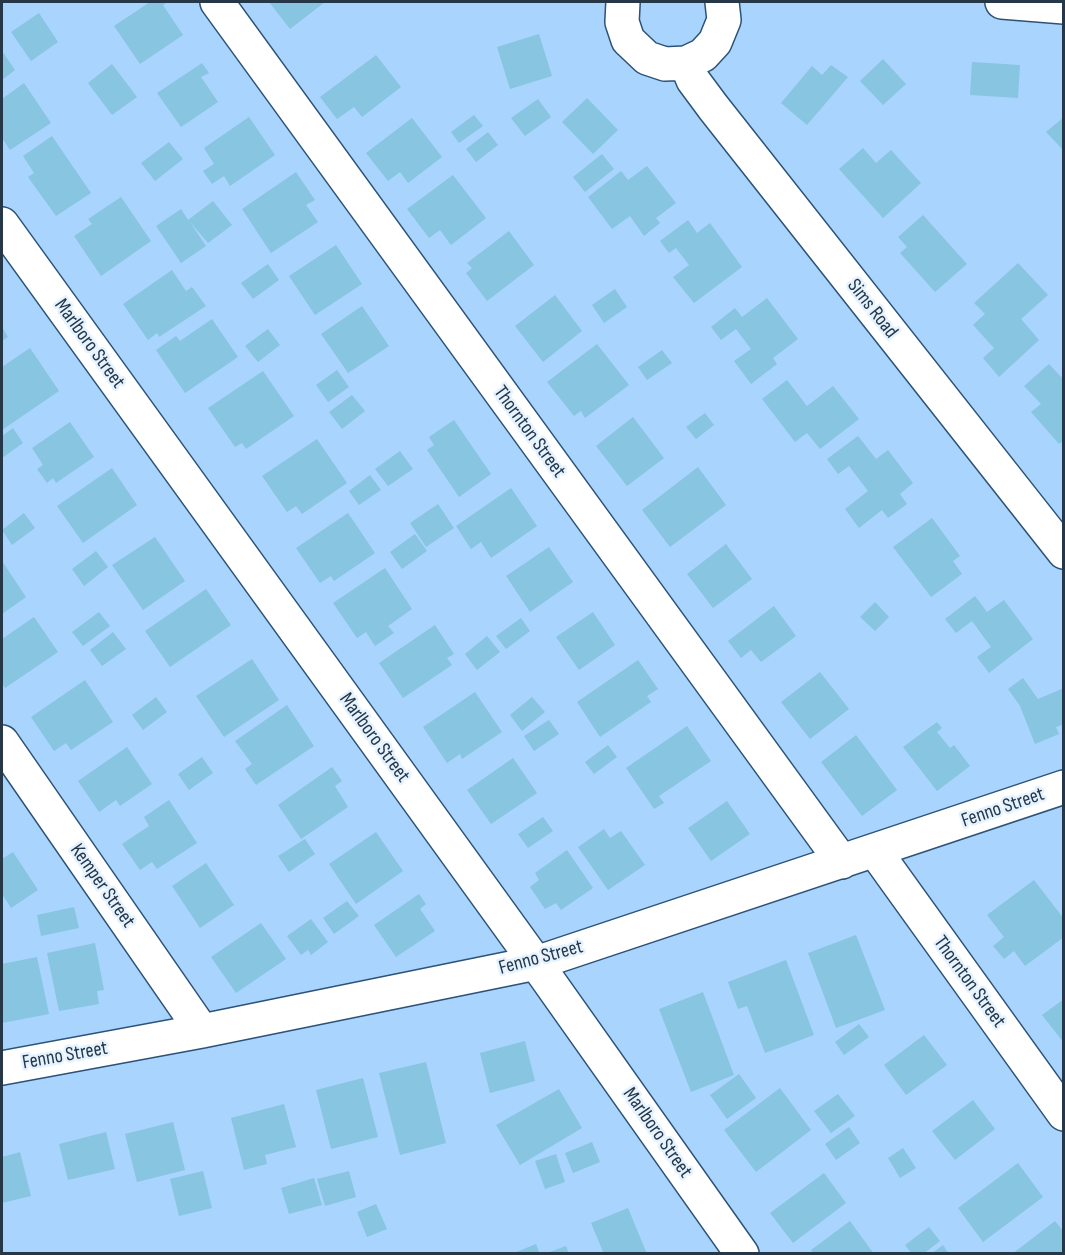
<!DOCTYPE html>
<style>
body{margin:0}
#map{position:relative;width:1065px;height:1255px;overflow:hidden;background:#a9d4fe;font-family:"Sofia Sans Condensed",sans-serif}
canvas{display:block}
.frame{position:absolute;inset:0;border:3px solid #263848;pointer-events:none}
</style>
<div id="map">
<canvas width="1065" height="1255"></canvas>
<div class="frame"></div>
</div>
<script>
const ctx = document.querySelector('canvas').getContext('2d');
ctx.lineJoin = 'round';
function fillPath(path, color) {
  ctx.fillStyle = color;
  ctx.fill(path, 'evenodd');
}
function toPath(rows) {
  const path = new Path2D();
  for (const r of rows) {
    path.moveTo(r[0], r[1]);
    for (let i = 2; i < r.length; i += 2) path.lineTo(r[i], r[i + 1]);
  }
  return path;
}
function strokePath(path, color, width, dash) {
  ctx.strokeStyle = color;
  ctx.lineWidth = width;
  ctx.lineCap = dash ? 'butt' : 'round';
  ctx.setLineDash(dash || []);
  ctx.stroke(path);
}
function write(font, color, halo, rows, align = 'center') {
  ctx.font = font + ' "Sofia Sans Condensed",sans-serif';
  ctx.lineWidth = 5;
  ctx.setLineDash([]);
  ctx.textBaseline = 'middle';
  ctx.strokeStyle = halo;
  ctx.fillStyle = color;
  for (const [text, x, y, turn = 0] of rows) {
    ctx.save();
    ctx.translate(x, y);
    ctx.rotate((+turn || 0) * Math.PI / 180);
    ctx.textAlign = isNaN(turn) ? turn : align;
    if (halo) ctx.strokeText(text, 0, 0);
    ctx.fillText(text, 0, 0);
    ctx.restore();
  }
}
fillPath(toPath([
 [150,2,168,2,163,5,183,35,140,64,114,26],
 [269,2,325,2,290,29],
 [39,13,58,42,31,61,11,32],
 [539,34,552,76,510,89,497,47],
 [2,51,15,70,2,80],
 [376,55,401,87,362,117,354,107,337,119,320,97],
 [883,59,906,84,883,105,860,81],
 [972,62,1020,65,1018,98,970,95],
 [202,63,209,73,201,77,218,102,181,127,157,93],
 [112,64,137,97,112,115,88,83],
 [831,65,848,77,807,125,781,103,812,66,822,75],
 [24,83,51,123,10,150,2,138,2,99],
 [587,98,618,130,593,154,562,122],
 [538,99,551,117,525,136,511,118],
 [474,115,483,126,459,143,451,132],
 [249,117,275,155,230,186,224,176,212,184,203,171,214,164,204,148],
 [1064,117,1064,151,1046,132],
 [412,118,442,157,408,183,400,172,388,181,366,153],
 [488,132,498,145,476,162,466,149],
 [52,136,91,193,56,216,28,177,34,173,23,156],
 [169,142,183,159,155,181,141,163],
 [863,148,876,163,891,150,921,183,883,218,839,169],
 [602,154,614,169,585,192,573,177],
 [647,166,676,203,656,218,660,223,644,236,630,216,612,229,588,197,621,171,628,180],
 [296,172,315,200,306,205,318,222,271,253,242,209],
 [453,175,486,218,451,245,440,230,429,238,407,209],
 [121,197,151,241,101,276,74,236,92,224,88,219],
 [213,201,232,225,208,243,190,222,206,246,181,263,156,226,181,209,188,220],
 [923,215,967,264,935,292,900,253,907,247,898,237],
 [688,220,697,233,710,223,742,267,694,303,673,277,689,265,676,248,669,253,660,241],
 [509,231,534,265,487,301,466,273,472,268,467,263],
 [336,245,362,284,315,315,289,276],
 [1018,263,1048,295,1021,319,1039,340,999,377,983,358,994,348,973,325,985,314,974,303],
 [268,264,279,280,253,299,241,283],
 [172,270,186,291,192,287,206,306,159,337,157,333,148,340,123,304],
 [615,289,627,307,604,323,592,305],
 [555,295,582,331,543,362,515,326],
 [767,298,798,339,773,358,777,364,751,384,734,361,751,349,736,329,721,340,711,327,735,308,742,317],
 [362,306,389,346,348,373,321,334],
 [212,319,238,357,185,393,156,350,176,336,180,341],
 [2,327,8,337,2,341],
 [268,329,280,345,258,362,245,346],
 [597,344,629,385,585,418,581,411,574,416,547,382],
 [30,348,59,391,2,430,2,367],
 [662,350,672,363,647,380,638,367],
 [1049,364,1064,380,1064,440,1059,444,1031,412,1041,404,1024,386],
 [337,370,349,387,328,402,316,385],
 [263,371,294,416,246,449,242,443,235,447,208,408],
 [787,380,807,406,833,386,859,419,820,449,807,433,795,442,762,399],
 [352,395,365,411,342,429,329,412],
 [705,413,714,425,696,439,686,427],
 [633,417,664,458,627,486,596,446],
 [454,420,491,474,459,497,427,450,434,445,429,437],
 [70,422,94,457,56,483,53,478,47,483,37,469,43,465,32,448],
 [13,428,23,443,2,458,2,436],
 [858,436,876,459,888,450,913,483,900,494,907,504,888,518,882,510,859,528,845,509,868,491,849,466,838,474,827,459],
 [317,439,347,483,302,514,296,506,287,512,262,476],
 [400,451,413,469,388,486,375,469],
 [698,467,726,505,670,547,642,510],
 [112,468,137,505,83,543,57,506],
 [370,475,381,490,359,505,349,491],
 [511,488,537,526,491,558,481,542,471,549,456,526],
 [438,504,454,528,426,547,410,523],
 [24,513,35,528,12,545,2,530],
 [348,513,375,553,334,581,331,576,320,583,296,548],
 [932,518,960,556,953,561,962,574,931,597,893,547],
 [415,534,427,551,402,569,390,552],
 [155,537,185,581,143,610,112,565],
 [726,544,752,579,713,608,687,574],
 [549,547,573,582,530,612,506,576],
 [96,551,108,567,84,586,72,569],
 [2,561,26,597,2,614],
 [385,568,412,609,388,626,394,633,375,646,366,632,357,638,333,603],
 [206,589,231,625,170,667,145,631],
 [975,596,987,612,1004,600,1033,639,989,673,977,657,991,647,972,621,956,633,945,619],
 [875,602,889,617,875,631,860,617],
 [774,606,796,636,761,662,751,650,741,658,728,641],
 [99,612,110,626,83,646,72,632],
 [593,612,615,645,579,670,556,637],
 [34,617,58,652,5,688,2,683,2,639],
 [521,618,530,631,506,649,496,636],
 [435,625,454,654,447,658,452,665,403,698,379,663],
 [113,632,126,649,102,666,90,650],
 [487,636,500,652,477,670,465,654],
 [252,659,279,700,224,737,196,696],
 [638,660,658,689,647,696,651,702,600,737,577,702],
 [820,672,849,709,810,739,781,702],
 [1023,678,1038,699,1064,688,1064,724,1056,727,1059,734,1035,744,1020,706,1008,689],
 [85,680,113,722,71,750,66,743,54,751,31,717],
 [475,692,502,732,462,759,460,754,447,763,423,727],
 [156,697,167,712,143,730,132,715],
 [532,697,545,712,522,731,510,715],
 [287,705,314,746,256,785,245,769,252,764,235,741],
 [549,720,559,734,534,751,524,736],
 [937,722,942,728,937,732,950,748,954,745,970,766,937,791,903,747],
 [687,726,711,761,659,796,664,803,654,809,626,768],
 [856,735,897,790,862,816,821,762],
 [608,745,617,757,594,774,585,762],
 [127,747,152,784,120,806,116,800,99,812,78,781],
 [202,757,213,773,189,790,178,774],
 [513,758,537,793,491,824,467,790],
 [332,767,342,781,335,786,348,807,301,839,278,805],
 [169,800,197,843,157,869,152,862,140,870,122,844,149,826,144,817],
 [727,801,750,834,711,861,688,828],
 [543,817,553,831,528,848,518,834],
 [604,829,610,838,621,831,645,865,608,890,578,847],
 [376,832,403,871,356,904,329,864],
 [305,839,315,854,289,872,278,856],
 [567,850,593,888,561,910,556,903,545,909,530,887,539,880,535,873],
 [13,852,38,890,11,908,2,894,2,859],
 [206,863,234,905,200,928,172,886],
 [1034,880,1064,919,1064,937,1025,966,1014,951,1004,959,993,946,1004,937,987,915],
 [419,894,426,904,420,909,435,931,396,957,374,925],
 [347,901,359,916,334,934,323,918],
 [74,907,79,928,41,936,37,915],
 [311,919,328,942,311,955,308,950,301,955,287,936],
 [261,923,286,959,236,993,211,957],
 [856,935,885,1010,836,1028,808,953],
 [95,943,104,990,97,991,99,1004,59,1011,47,953],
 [37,957,49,1014,2,1023,2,964],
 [786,960,814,1035,765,1053,747,1006,738,1009,728,982],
 [703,992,734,1075,691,1092,659,1009],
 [1064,999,1064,1043,1042,1015],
 [859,1024,869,1037,844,1055,835,1042],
 [924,1035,947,1065,906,1095,884,1065],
 [525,1041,535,1081,490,1093,480,1053],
 [426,1062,446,1143,400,1155,379,1073],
 [739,1074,756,1098,727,1119,710,1095],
 [363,1078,378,1137,331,1149,316,1090],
 [780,1088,811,1130,756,1172,724,1130],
 [559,1089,582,1128,520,1165,496,1125],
 [838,1094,855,1116,831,1133,814,1111],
 [973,1100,995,1129,955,1160,932,1131],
 [284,1104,296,1147,265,1155,267,1164,244,1170,231,1118],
 [173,1122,185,1170,137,1182,125,1134],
 [849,1127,860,1143,836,1160,825,1144],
 [106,1132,115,1169,68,1180,59,1144],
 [592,1142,600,1162,573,1173,565,1153],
 [903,1148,916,1168,900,1178,888,1158],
 [20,1152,31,1196,2,1203,2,1157],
 [556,1154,565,1182,545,1189,535,1161],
 [1018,1163,1043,1197,983,1242,958,1208],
 [203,1171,212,1208,179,1216,170,1179],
 [349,1171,356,1197,325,1206,317,1179],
 [824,1173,846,1203,793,1243,770,1213],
 [314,1178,322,1205,289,1214,281,1188],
 [376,1204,387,1229,367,1237,357,1212],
 [628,1208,647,1254,604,1254,591,1223],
 [850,1221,874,1254,814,1254,811,1250],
 [1055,1221,1064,1232,1064,1254,1012,1254],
 [929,1227,940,1241,923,1254,912,1254,905,1245],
 [536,1244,540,1254,514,1254,514,1253],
 [943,1245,949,1254,931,1254],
 [566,1246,569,1254,547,1254,547,1253]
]), '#87c5e1');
const minor = toPath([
 [217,2,842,862],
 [623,2,622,22,628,40,647,58,665,64,686,63,703,55,715,42,724,20,722,2],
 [1002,2,1064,7],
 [686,63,693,80,713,107,1064,552],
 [2,224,536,963,742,1254],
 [2,742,202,1031],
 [875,851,1064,1114],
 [2,1068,202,1031,536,963,1064,787]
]);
strokePath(minor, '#2c5377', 36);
strokePath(minor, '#fff', 33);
write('20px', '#263848', '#e5f2ff', [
 ["Sims Road",872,309,52],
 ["Marlboro Street",89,344,54],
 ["Thornton Street",529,432,54],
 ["Marlboro Street",374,738,54],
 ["Fenno Street",1003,808,-19],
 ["Kemper Street",102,886,55],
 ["Fenno Street",541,958,-15],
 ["Thornton Street",969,982,54],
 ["Fenno Street",65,1056,-10],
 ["Marlboro Street",657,1133,55]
]);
</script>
